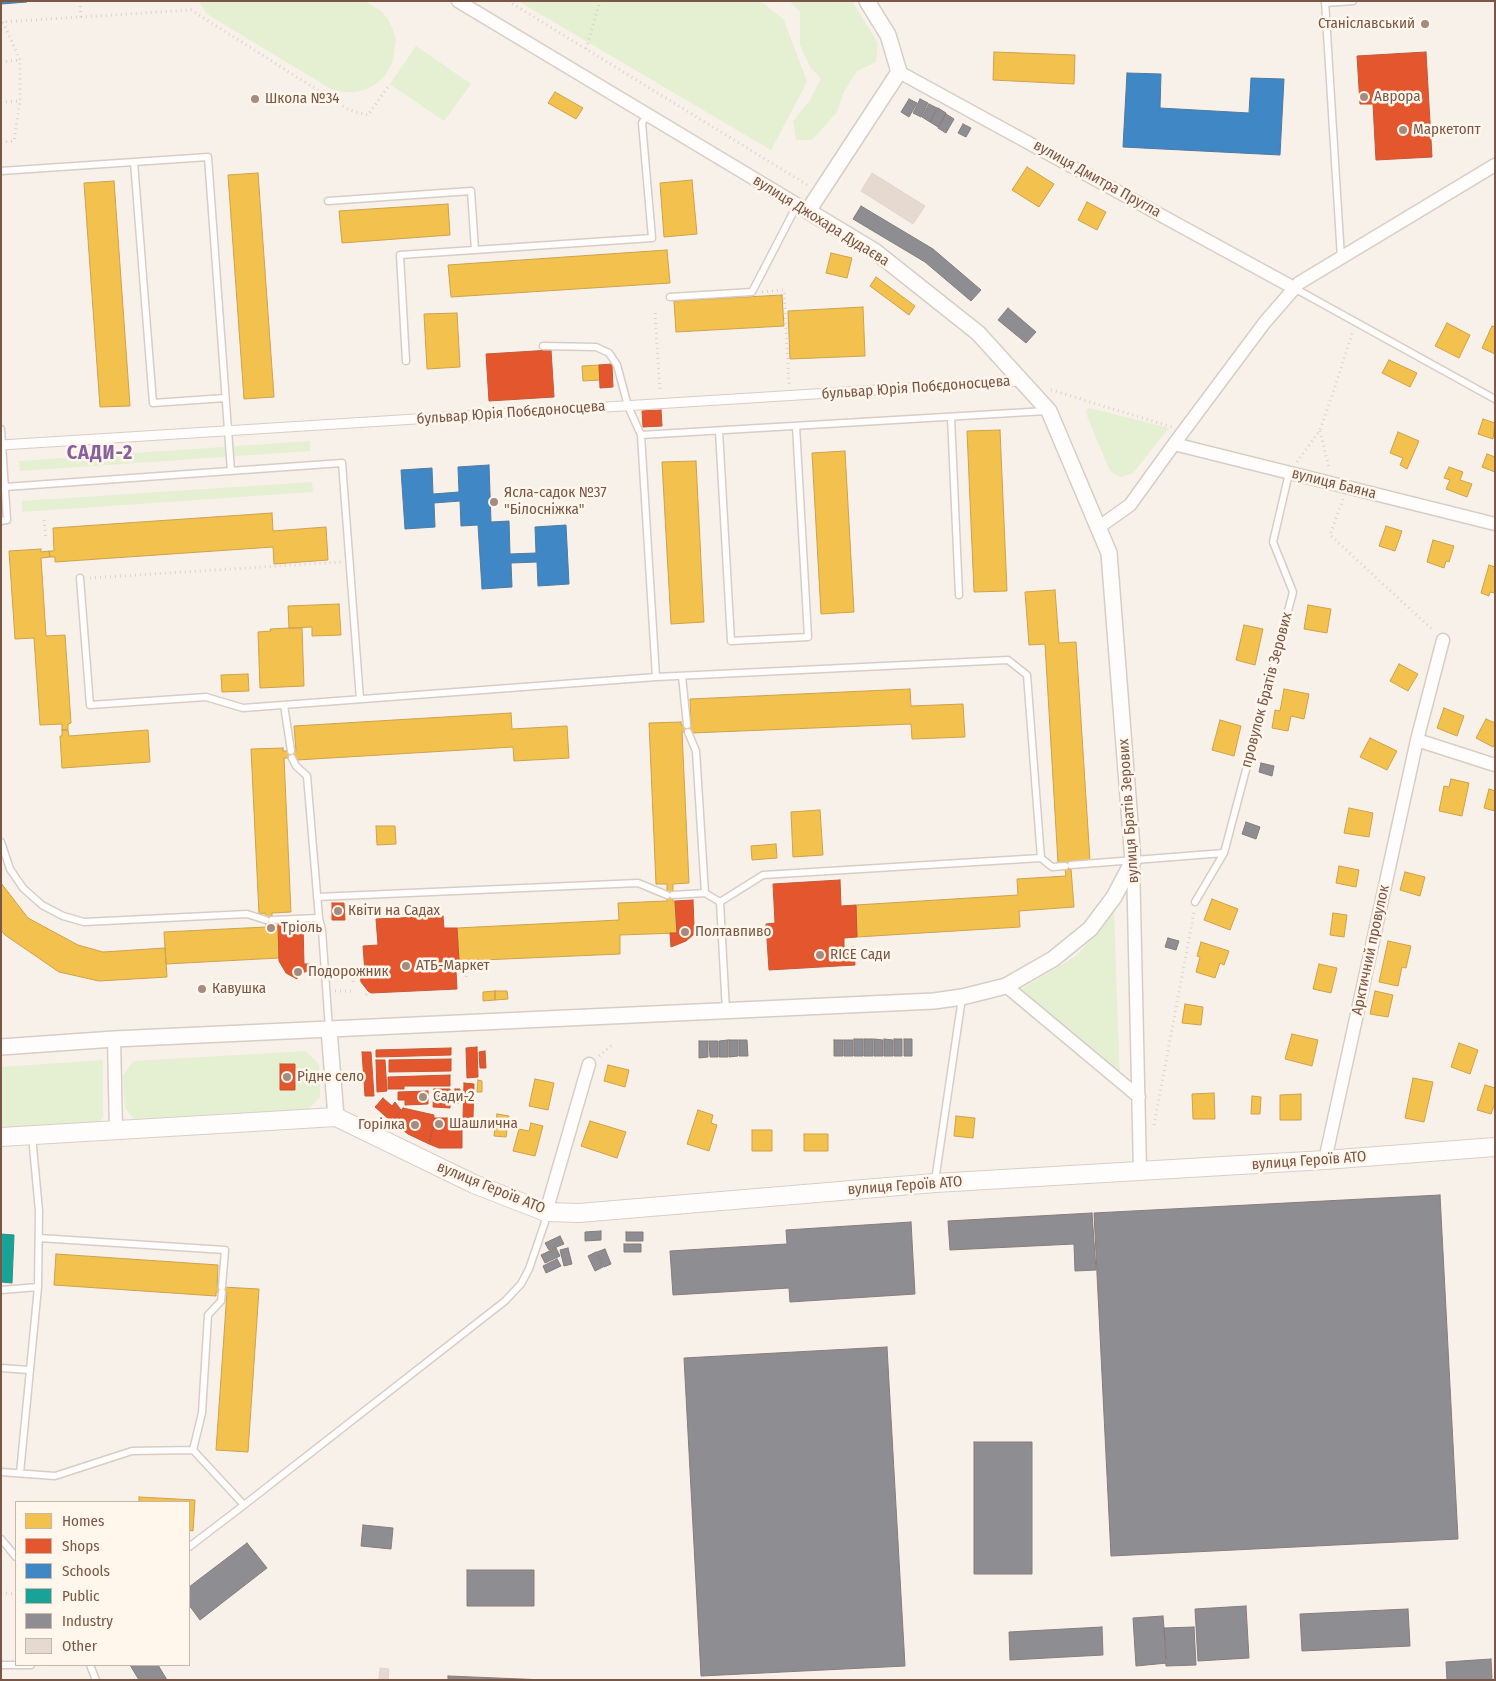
<!DOCTYPE html>
<meta charset="utf-8">
<style>
body{margin:0}
#map{position:relative;width:1496px;height:1681px;overflow:hidden;background:#f8f1e9;font-family:"Fira Sans Condensed",sans-serif}
canvas{display:block}
.frame{position:absolute;inset:0;border:2px solid #7a5646;pointer-events:none}
.legend{position:absolute;left:15px;top:1501px;width:175px;height:165px;box-sizing:border-box;background:#fff6ec;border:1px solid #cab6aa;margin:0;padding:6px 9px;list-style:none;font-size:15px;color:#7a5646}
.legend li{display:flex;align-items:center;gap:10px;height:25px}
.legend b{width:25px;border:1px solid #cab6aa}
</style>
<div id="map">
<canvas width="1496" height="1681"></canvas>
<div class="frame"></div>
<ul class="legend">
<li><b style="height:14px;background:#f2c14e"></b>Homes</li>
<li><b style="height:14px;background:#e4572e"></b>Shops</li>
<li><b style="height:14px;background:#3f88c5"></b>Schools</li>
<li><b style="height:14px;background:#17a398"></b>Public</li>
<li><b style="height:14px;background:#8d8d92"></b>Industry</li>
<li><b style="height:14px;background:#e5d9d0"></b>Other</li>
</ul>
</div>
<script>
const ctx = document.querySelector('canvas').getContext('2d');
ctx.lineJoin = 'round';
function fillPath(path, color) {
  ctx.fillStyle = color;
  ctx.fill(path, 'evenodd');
}
function toPath(rows) {
  const path = new Path2D();
  for (const r of rows) {
    path.moveTo(r[0], r[1]);
    for (let i = 2; i < r.length; i += 2) path.lineTo(r[i], r[i + 1]);
  }
  return path;
}
function strokePath(path, color, width, dash) {
  ctx.strokeStyle = color;
  ctx.lineWidth = width;
  ctx.lineCap = dash ? 'butt' : 'round';
  ctx.setLineDash(dash || []);
  ctx.stroke(path);
}
function write(font, color, halo, rows, align = 'center') {
  ctx.font = font + ' "Fira Sans Condensed",sans-serif';
  ctx.lineWidth = 5;
  ctx.setLineDash([]);
  ctx.textBaseline = 'middle';
  ctx.strokeStyle = halo;
  ctx.fillStyle = color;
  for (const [text, x, y, turn = 0] of rows) {
    ctx.save();
    ctx.translate(x, y);
    ctx.rotate((+turn || 0) * Math.PI / 180);
    ctx.textAlign = isNaN(turn) ? turn : align;
    if (halo) ctx.strokeText(text, 0, 0);
    ctx.fillText(text, 0, 0);
    ctx.restore();
  }
}
fillPath(toPath([
 [198,1,365,1,381,11,388,19,393,30,396,40,393,61,384,77,376,84,367,89,356,92,343,92,331,89,207,14],
 [518,1,761,1,784,20,807,82,771,150],
 [789,1,852,1,878,43,876,62,857,71,844,92,837,112,812,140,796,140,793,121,810,100,821,78,810,67,800,45,800,11],
 [416,46,471,84,444,121,390,84],
 [1088,408,1094,409,1169,428,1133,473,1120,477,1114,474,1109,469,1087,416,1086,411],
 [310,441,310,451,20,471,19,461],
 [312,482,313,492,22,512,22,501],
 [1114,910,1120,1083,1015,993,1076,956,1101,929],
 [306,1051,319,1064,320,1097,308,1109,134,1119,125,1108,123,1076,133,1061],
 [103,1060,103,1116,100,1122,1,1130,1,1067]
]), '#e5efd2');
const homes = toPath([
 [994,52,1075,55,1074,84,993,80,994,52],
 [555,92,583,108,576,119,548,103,555,92],
 [1027,167,1054,184,1039,207,1012,190,1027,167],
 [258,173,274,397,244,399,228,175,258,173],
 [692,180,697,234,664,237,660,183,692,180],
 [114,181,130,406,100,407,84,183,114,181],
 [1087,202,1106,212,1097,230,1078,220,1087,202],
 [448,204,450,235,342,243,339,211,448,204],
 [667,250,670,283,451,297,448,265,667,250],
 [831,253,852,258,847,278,826,273,831,253],
 [876,277,915,306,909,315,870,286,876,277],
 [782,295,784,326,676,332,674,301,782,295],
 [863,307,865,356,790,359,788,311,863,307],
 [457,313,460,367,427,369,424,314,457,313],
 [1447,323,1470,335,1459,358,1435,346,1447,323],
 [1492,326,1495,327,1495,354,1482,348,1492,326],
 [1389,360,1417,373,1410,387,1382,373,1389,360],
 [599,365,600,380,583,381,582,366,599,365],
 [1483,419,1495,423,1493,439,1478,434,1483,419],
 [1000,430,1007,591,974,592,967,431,1000,430],
 [1398,432,1419,441,1407,469,1400,465,1403,458,1390,453,1398,432],
 [845,451,854,612,821,614,812,453,845,451],
 [1487,454,1495,457,1495,472,1482,467,1487,454],
 [696,461,704,622,671,624,662,462,696,461],
 [1449,467,1463,472,1460,480,1472,484,1467,497,1446,489,1450,480,1444,478,1449,467],
 [272,513,273,531,326,527,328,560,274,564,273,547,55,562,55,557,50,557,49,551,54,551,53,528,272,513],
 [1386,526,1402,531,1395,551,1379,546,1386,526],
 [1433,540,1454,546,1449,562,1446,561,1444,568,1427,562,1433,540],
 [41,549,41,552,49,551,50,557,41,558,46,636,65,635,71,723,68,724,68,730,62,730,62,724,40,725,34,638,15,639,9,551,41,549],
 [1489,565,1495,567,1495,593,1490,592,1489,596,1481,593,1489,565],
 [1055,590,1059,643,1076,642,1090,861,1071,862,1071,869,1065,869,1065,862,1058,863,1045,644,1029,645,1025,592,1055,590],
 [339,604,341,635,312,636,312,627,289,628,288,606,339,604],
 [1308,605,1331,609,1327,633,1304,629,1308,605],
 [1244,625,1263,629,1255,665,1236,660,1244,625],
 [289,628,302,628,304,686,260,688,258,632,271,631,270,629,289,628],
 [1399,664,1418,674,1408,691,1390,681,1399,664],
 [248,674,249,691,222,692,221,675,248,674],
 [910,689,911,706,963,704,965,737,912,739,911,724,692,733,691,732,686,732,686,725,691,725,690,699,910,689],
 [1284,689,1309,694,1304,719,1291,716,1288,731,1272,728,1275,710,1280,711,1284,689],
 [1444,708,1464,716,1457,736,1437,728,1444,708],
 [511,713,512,729,567,726,569,758,514,761,513,747,297,760,296,757,290,758,289,751,296,751,294,726,511,713],
 [1486,719,1495,723,1495,744,1493,747,1476,738,1486,719],
 [1220,720,1241,726,1234,756,1212,750,1220,720],
 [681,722,681,725,686,725,686,732,682,732,689,883,673,884,673,895,667,895,667,884,656,884,649,723,681,722],
 [62,730,68,730,69,736,148,730,150,762,62,768,60,736,62,736,62,730],
 [1370,738,1397,751,1387,770,1360,757,1370,738],
 [283,748,283,751,289,751,290,758,284,758,291,912,272,913,272,920,266,920,265,913,259,914,251,749,283,748],
 [1451,779,1469,783,1462,816,1439,811,1444,786,1449,787,1451,779],
 [1489,789,1495,791,1495,811,1484,808,1489,789],
 [1349,808,1373,813,1369,837,1344,833,1349,808],
 [820,810,823,855,793,857,791,812,820,810],
 [376,826,395,826,396,844,377,845,376,826],
 [776,844,777,858,752,860,751,846,776,844],
 [1339,866,1359,870,1356,887,1336,883,1339,866],
 [1065,869,1071,869,1074,907,1019,911,1020,927,857,937,856,905,1018,895,1017,879,1066,876,1065,869],
 [1405,872,1425,877,1420,896,1400,890,1405,872],
 [1,883,28,918,78,945,103,952,165,948,167,977,99,981,59,972,5,935,1,930,1,883],
 [667,895,673,895,673,901,675,901,677,933,620,935,620,954,459,961,457,928,619,920,618,903,667,901,667,895],
 [1212,899,1238,909,1230,930,1204,920,1212,899],
 [1333,913,1347,915,1344,937,1330,935,1333,913],
 [266,920,272,920,273,926,278,926,279,958,166,964,164,932,266,927,266,920],
 [1388,941,1411,946,1406,968,1402,967,1398,986,1379,982,1388,941],
 [1201,942,1229,951,1224,965,1220,963,1215,978,1196,972,1200,957,1197,956,1201,942],
 [1319,964,1337,968,1331,993,1313,989,1319,964],
 [495,991,495,1000,483,1001,483,992,495,991],
 [495,991,507,991,508,999,495,1000,495,991],
 [1375,991,1393,995,1388,1017,1370,1014,1375,991],
 [1185,1004,1203,1007,1201,1025,1182,1023,1185,1004],
 [1292,1034,1318,1040,1312,1066,1285,1059,1292,1034],
 [1459,1043,1478,1050,1470,1074,1451,1067,1459,1043],
 [608,1065,629,1070,625,1087,604,1081,608,1065],
 [1413,1078,1433,1082,1424,1122,1405,1118,1413,1078],
 [535,1079,554,1083,548,1110,529,1106,535,1079],
 [478,1080,482,1081,482,1092,477,1092,478,1080],
 [1485,1085,1495,1088,1495,1103,1491,1114,1477,1110,1485,1085],
 [1214,1093,1215,1119,1193,1119,1192,1094,1214,1093],
 [1301,1094,1301,1120,1280,1120,1280,1095,1301,1094],
 [1252,1096,1261,1097,1260,1114,1251,1114,1252,1096],
 [698,1110,713,1115,711,1123,717,1125,709,1151,687,1144,698,1110],
 [497,1114,509,1116,506,1137,494,1136,497,1114],
 [956,1116,975,1118,973,1138,954,1136,956,1116],
 [590,1121,626,1132,617,1158,581,1146,590,1121],
 [531,1123,543,1126,535,1156,513,1151,519,1129,529,1131,531,1123],
 [752,1130,772,1130,772,1151,752,1151,752,1130],
 [804,1134,828,1134,828,1151,804,1151,804,1134],
 [56,1254,218,1265,217,1287,222,1287,222,1292,216,1292,216,1296,54,1285,56,1254],
 [222,1287,259,1289,248,1452,216,1450,227,1292,222,1292,222,1287],
 [139,1497,195,1500,193,1531,189,1530,189,1502,139,1502,139,1497]
]);
fillPath(homes, '#f2c14e');
strokePath(homes, '#cea14c', 1);
const shops = toPath([
 [1426,52,1432,157,1376,160,1373,104,1360,104,1357,56,1426,52],
 [551,350,554,397,489,401,486,354,551,350],
 [612,364,613,387,600,388,599,365,612,364],
 [661,410,662,426,643,427,642,411,661,410],
 [840,880,841,906,856,905,857,937,844,938,844,948,854,947,855,965,769,970,766,924,775,923,773,884,840,880],
 [693,900,694,925,693,935,686,941,671,947,670,933,677,933,675,901,693,900],
 [332,903,344,903,345,920,332,920,332,903],
 [443,916,444,928,457,928,459,961,451,962,452,970,456,971,457,989,371,993,368,991,361,982,360,973,365,973,363,946,378,945,376,919,443,916],
 [303,923,304,964,310,964,310,971,299,973,297,974,297,979,286,973,279,961,278,924,303,923],
 [477,1047,478,1077,467,1078,466,1048,477,1047],
 [451,1048,451,1055,376,1057,376,1050,451,1048],
 [485,1051,486,1068,480,1068,479,1052,485,1051],
 [362,1052,371,1052,374,1096,365,1096,362,1052],
 [451,1059,451,1071,389,1072,389,1060,451,1059],
 [376,1060,385,1060,387,1091,377,1092,376,1060],
 [280,1064,295,1064,295,1090,280,1090,280,1064],
 [450,1075,450,1086,404,1086,404,1089,388,1089,388,1077,450,1075],
 [464,1083,474,1084,473,1117,471,1117,470,1126,464,1126,465,1118,463,1118,464,1083],
 [434,1089,450,1089,450,1108,433,1107,434,1089],
 [455,1089,460,1089,459,1103,454,1103,455,1089],
 [428,1091,428,1104,405,1105,405,1100,398,1100,398,1092,428,1091],
 [383,1098,392,1106,395,1102,401,1110,392,1122,375,1107,383,1098],
 [403,1108,434,1115,433,1128,429,1144,408,1134,392,1122,403,1108],
 [434,1118,458,1118,458,1127,462,1127,462,1148,439,1148,429,1144,433,1128,434,1118]
]);
fillPath(shops, '#e4572e');
strokePath(shops, '#c45735', 1);
const schools = toPath([
 [1,1,27,1,27,2,1,4,1,1],
 [1127,73,1161,74,1160,108,1249,113,1251,78,1284,79,1280,155,1123,147,1127,73],
 [489,465,491,522,509,521,510,554,536,553,535,527,566,525,569,584,538,586,537,562,511,563,512,587,482,589,478,525,461,526,460,501,434,503,435,527,405,529,401,470,432,468,433,494,459,492,458,467,489,465]
]);
fillPath(schools, '#3f88c5');
strokePath(schools, '#51799f', 1);
const public = toPath([
 [1,1234,14,1235,12,1283,1,1282,1,1234]
]);
fillPath(public, '#17a398');
strokePath(public, '#358c7f', 1);
const industry = toPath([
 [909,99,917,103,909,117,901,112,909,99],
 [920,99,928,103,921,117,913,113,920,99],
 [929,104,937,108,930,122,922,117,929,104],
 [938,108,946,113,938,127,930,122,938,108],
 [946,114,954,119,946,133,938,128,946,114],
 [963,124,971,128,966,137,958,133,963,124],
 [861,206,933,249,981,290,971,301,925,262,853,219,861,206],
 [1008,308,1036,332,1026,343,998,320,1008,308],
 [1261,763,1274,766,1272,776,1259,772,1261,763],
 [1246,822,1260,827,1256,839,1242,834,1246,822],
 [1168,938,1179,941,1176,950,1165,947,1168,938],
 [854,1039,863,1039,863,1056,854,1056,854,1039],
 [864,1039,873,1039,873,1056,864,1056,864,1039],
 [874,1039,883,1040,883,1056,874,1056,874,1039],
 [884,1039,893,1040,893,1056,884,1056,884,1039],
 [894,1039,902,1039,902,1056,894,1056,894,1039],
 [904,1039,912,1039,912,1056,904,1056,904,1039],
 [728,1040,728,1057,719,1057,719,1041,728,1040],
 [729,1040,738,1040,738,1056,729,1057,729,1040],
 [739,1040,747,1040,748,1056,739,1056,739,1040],
 [834,1040,843,1040,843,1056,834,1056,834,1040],
 [844,1040,853,1040,853,1056,844,1056,844,1040],
 [699,1041,708,1041,708,1057,699,1058,699,1041],
 [709,1041,718,1041,718,1057,710,1057,709,1041],
 [1440,1195,1458,1539,1111,1556,1094,1213,1440,1195],
 [1092,1213,1096,1270,1075,1271,1074,1244,950,1250,948,1221,1092,1213],
 [911,1222,915,1294,790,1302,789,1288,673,1295,670,1251,787,1244,786,1230,911,1222],
 [601,1231,601,1240,585,1241,585,1232,601,1231],
 [626,1232,643,1232,643,1241,626,1241,626,1232],
 [560,1236,564,1244,549,1250,545,1243,560,1236],
 [624,1244,641,1244,641,1252,624,1252,624,1244],
 [556,1248,560,1256,545,1263,541,1255,556,1248],
 [568,1248,572,1264,564,1266,560,1250,568,1248],
 [605,1249,611,1264,604,1267,597,1252,605,1249],
 [596,1252,603,1267,595,1271,588,1256,596,1252],
 [557,1259,561,1266,546,1273,543,1266,557,1259],
 [887,1347,905,1666,701,1676,684,1358,887,1347],
 [974,1442,1032,1442,1032,1574,974,1574,974,1442],
 [363,1525,393,1528,391,1549,361,1546,363,1525],
 [247,1543,267,1568,200,1620,189,1605,189,1587,247,1543],
 [467,1570,534,1570,534,1606,467,1606,467,1570],
 [1246,1606,1249,1658,1198,1661,1195,1609,1246,1606],
 [1408,1609,1410,1646,1302,1651,1300,1614,1408,1609],
 [1163,1616,1167,1663,1136,1666,1133,1618,1163,1616],
 [1102,1627,1103,1655,1010,1660,1009,1632,1102,1627],
 [1194,1627,1196,1665,1166,1666,1164,1628,1194,1627],
 [1491,1659,1492,1680,1447,1680,1446,1662,1491,1659],
 [130,1665,158,1665,167,1680,139,1680,130,1665],
 [448,1676,545,1680,448,1680,448,1676]
]);
fillPath(industry, '#8d8d92');
strokePath(industry, '#877c7b', 1);
const building = toPath([
 [872,173,925,206,913,224,861,191,872,173],
 [380,1668,389,1669,388,1680,379,1680,380,1668]
]);
fillPath(building, '#e5d9d0');
strokePath(building, '#e1d4cb', 1);
const service = toPath([
 [1325,1,1341,258],
 [1325,3,1353,1],
 [134,162,153,403,225,398],
 [1,171,208,157,231,471],
 [328,201,471,191,475,250],
 [1294,288,1495,399],
 [670,297,752,292,797,205],
 [543,346,596,347,609,353,617,365,628,406,641,435,656,677],
 [406,361,400,255,652,238,642,123,647,115],
 [951,417,959,595],
 [1,429,7,520,1,521],
 [719,431,731,641,808,637,796,426],
 [641,435,1046,411],
 [5,487,342,463,360,699],
 [80,578,90,705,206,697,243,708,656,677,1008,660,1027,675,1041,858,763,875,720,902],
 [682,676,687,725],
 [284,705,291,751],
 [688,732,696,751,705,893],
 [292,758,296,766,307,776,319,918,322,930,329,1029],
 [1,842,10,869,23,888,42,905,63,916,84,922,247,914,266,920],
 [1041,858,1052,867,1065,866],
 [1071,865,1224,853],
 [673,895,705,893,720,902],
 [317,897,638,883,667,895],
 [720,902,726,1011],
 [1195,902,1224,853,1293,592,1273,542,1289,473],
 [272,920,319,918],
 [935,1181,962,998],
 [39,1238,225,1250,222,1287],
 [1,1290,38,1287],
 [1,1368,29,1370],
 [193,1450,202,1413,208,1315,221,1301,222,1292],
 [1,1472,55,1476,132,1451,193,1450,244,1505],
 [20,1473,38,1287,39,1211,32,1136],
 [1,1539,16,1557],
 [189,1547,244,1505,505,1301,521,1284,529,1269,545,1222,545,1213],
 [1,1665,31,1665],
 [90,1665,96,1680]
]);
const pedestrian = toPath([
 [1,445,1021,381]
]);
const minor = toPath([
 [458,1,808,211],
 [899,72,1294,288],
 [1174,444,1495,524],
 [1099,527,1130,505,1174,444,1265,322,1299,283,1495,165],
 [1417,740,1443,640],
 [1133,861,1140,1171],
 [1006,986,1139,1097],
 [114,1039,116,1130],
 [1325,1160,1417,740,1495,765],
 [546,1212,589,1064]
]);
const tertiary = toPath([
 [329,1029,336,1117],
 [1,1047,114,1039,934,1001,962,997,1006,986,1053,959,1090,929,1114,897,1133,861,1109,553,1049,411,978,333,876,252,808,211,899,72,888,35,867,1]
]);
const secondary = toPath([
 [1,1137,336,1117,474,1184,546,1212,579,1213,935,1183,1325,1160,1495,1147]
]);
strokePath(service, '#d7cdc6', 9);
strokePath(pedestrian, '#d7cdc6', 11);
strokePath(minor, '#d7cdc6', 15);
strokePath(tertiary, '#d7cdc6', 18);
strokePath(secondary, '#d9cec7', 20);
strokePath(toPath([
 [80,1,81,17],
 [508,1,809,186],
 [1,22,191,10,349,110,368,115,390,84],
 [586,49,600,1],
 [1,62,20,60],
 [1,102,20,101],
 [1,142,14,141,20,101,20,60,3,22],
 [762,292,784,290,789,385],
 [655,313,660,392],
 [1051,390,1172,427],
 [1320,431,1329,468],
 [1297,462,1320,430,1336,384,1353,331],
 [1343,499,1330,535,1434,631],
 [44,520,46,540],
 [90,578,341,562],
 [353,976,353,983],
 [466,977,471,961],
 [335,991,354,991],
 [366,995,368,991],
 [599,1056,612,1045],
 [1154,1125,1194,912],
 [1,1593,16,1594]
]), '#dcd1cb', 3, [1, 4]);
strokePath(service, '#fefdfc', 6);
strokePath(pedestrian, '#fefdfc', 9);
strokePath(minor, '#fefdfc', 12);
strokePath(tertiary, '#fefdfc', 15);
strokePath(secondary, '#fefdfc', 18);
for (const [x, y, r, color] of [
 [1425,24,5,"#a68c7f"],
 [1364,97,5,"#a68c7f"],
 [255,99,5,"#a68c7f"],
 [1403,130,5,"#a68c7f"],
 [494,502,5,"#a68c7f"],
 [338,911,5,"#a68c7f"],
 [271,928,5,"#a68c7f"],
 [685,932,5,"#a68c7f"],
 [820,955,5,"#a68c7f"],
 [406,966,5,"#a68c7f"],
 [298,972,5,"#a68c7f"],
 [202,989,5,"#a68c7f"],
 [287,1077,5,"#a68c7f"],
 [423,1097,5,"#a68c7f"],
 [439,1124,5,"#a68c7f"],
 [415,1125,5,"#a68c7f"]
]) {
  const dot = new Path2D();
  dot.arc(x, y, r, 0, 2 * Math.PI);
  ctx.fillStyle = color;
  ctx.fill(dot);
  strokePath(dot, '#fff6ec', 2);
}
write('15px', '#7a5646', '#fff6ec', [
 ["Станіславський",1415,24,"right"],
 ["Аврора",1374,97],
 ["Школа №34",265,99],
 ["Маркетопт",1413,130],
 ["Ясла-садок №37",504,493],
 ["\"Білосніжка\"",504,510],
 ["Квіти на Садах",348,911],
 ["Тріоль",281,928],
 ["Полтавпиво",695,932],
 ["RICE Сади",830,955],
 ["АТБ-Маркет",416,966],
 ["Подорожник",308,972],
 ["Кавушка",212,989],
 ["Рідне село",297,1077],
 ["Сади-2",433,1097],
 ["Шашлична",449,1124],
 ["Горілка",405,1125,"right"]
], 'left');
write('15px', '#7a5646', '#fff6ec', [
 ["вулиця Дмитра Пругла",1097,179,29],
 ["вулиця Джохара Дудаєва",821,221,32],
 ["бульвар Юрія Побєдоносцева",916,388,-4],
 ["бульвар Юрія Побєдоносцева",511,413,-4],
 ["вулиця Баяна",1334,484,14],
 ["провулок Братів Зерових",1267,690,-75],
 ["вулиця Братів Зерових",1129,811,-94],
 ["Арктичний провулок",1371,950,-78],
 ["вулиця Героїв АТО",1309,1161,-4],
 ["вулиця Героїв АТО",905,1186,-4],
 ["вулиця Героїв АТО",491,1188,22]
]);
ctx.letterSpacing = '1px';
write('bold 20px', '#86619e', '#fff6ec', [
 ["САДИ-2",100,453]
]);
ctx.letterSpacing = '0px';
</script>
